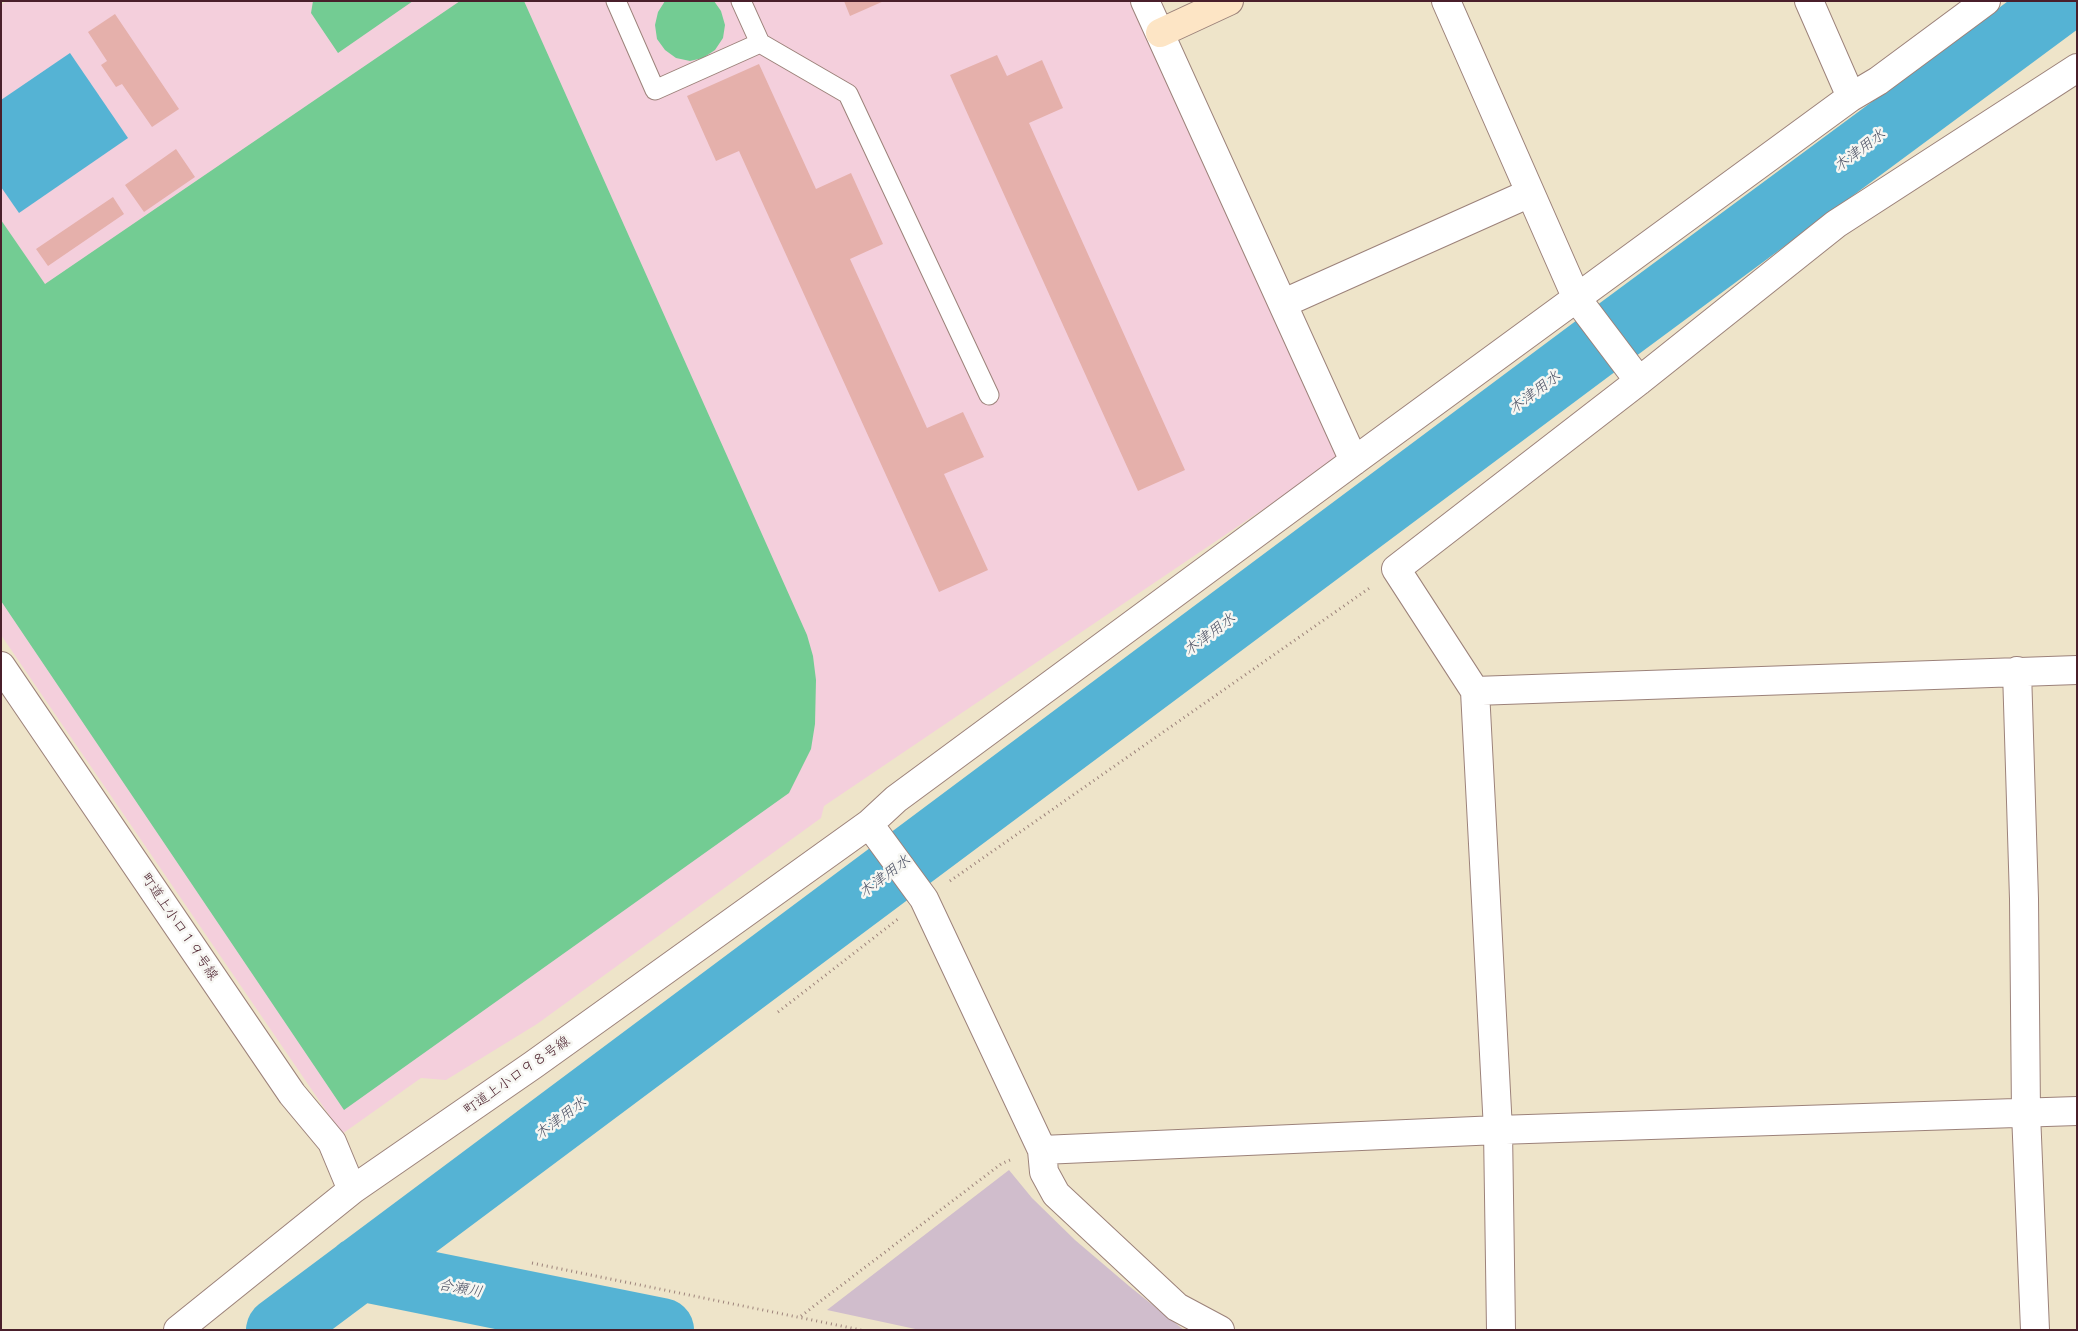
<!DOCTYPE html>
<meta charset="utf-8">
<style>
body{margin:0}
#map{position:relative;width:2078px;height:1331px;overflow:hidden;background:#eee4c9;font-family:Pangolin,sans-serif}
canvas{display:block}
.frame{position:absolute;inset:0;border:2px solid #4a1f2b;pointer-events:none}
</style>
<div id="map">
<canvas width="2078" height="1331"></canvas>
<div class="frame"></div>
</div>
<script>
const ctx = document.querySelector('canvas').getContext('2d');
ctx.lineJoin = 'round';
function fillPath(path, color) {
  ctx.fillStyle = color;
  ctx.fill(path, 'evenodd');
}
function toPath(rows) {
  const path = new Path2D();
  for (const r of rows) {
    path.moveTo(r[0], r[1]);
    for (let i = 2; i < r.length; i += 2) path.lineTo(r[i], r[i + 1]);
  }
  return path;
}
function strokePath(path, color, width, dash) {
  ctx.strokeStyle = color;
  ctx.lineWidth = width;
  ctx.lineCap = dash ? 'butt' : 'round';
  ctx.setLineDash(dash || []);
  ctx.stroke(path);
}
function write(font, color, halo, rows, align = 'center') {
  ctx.font = font + ' Pangolin,"Klee One",sans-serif';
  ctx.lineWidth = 5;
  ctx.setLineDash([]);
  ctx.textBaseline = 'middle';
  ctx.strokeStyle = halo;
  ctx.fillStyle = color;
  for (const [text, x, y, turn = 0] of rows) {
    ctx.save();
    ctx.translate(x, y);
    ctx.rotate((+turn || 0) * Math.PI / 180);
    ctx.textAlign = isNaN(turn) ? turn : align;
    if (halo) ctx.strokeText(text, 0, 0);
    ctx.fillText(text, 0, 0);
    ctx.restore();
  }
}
fillPath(toPath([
 [7,1,1137,1,1339,452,1336,460,824,806,821,818,537,1024,446,1080,421,1078,342,1134,1,635,1,5]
]), '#f4cfdc');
fillPath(toPath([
 [1009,1170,1032,1198,1075,1240,1129,1286,1184,1330,920,1330,827,1310]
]), '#d0bdcc');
fillPath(toPath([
 [313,1,413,1,338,53,311,13],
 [460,1,524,1,807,635,813,656,816,680,815,724,811,749,789,793,344,1110,1,601,1,220,45,284],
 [665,1,714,1,721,11,725,25,723,38,715,50,703,58,690,61,676,58,665,50,657,39,655,25,658,12]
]), '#73cc93');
fillPath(toPath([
 [70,53,128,138,19,213,1,187,1,100]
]), '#55b3d4');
strokePath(toPath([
 [359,1269,662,1330],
 [278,1330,1616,331,2062,1]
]), '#55b3d4', 64);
fillPath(toPath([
 [844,1,884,1,850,16],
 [115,14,179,109,152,127,122,84,116,87,101,65,107,61,88,32],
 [997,55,1007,76,1042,60,1063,108,1029,123,1185,470,1138,491,950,75],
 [759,64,816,189,851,173,883,244,850,259,927,428,963,412,984,457,944,474,988,570,939,592,739,151,716,161,687,96],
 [176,149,195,177,144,212,125,185],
 [113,197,124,214,48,266,36,249]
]), '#e5b0ab');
const lane = toPath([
 [616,1,655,90,760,43,741,1],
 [760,43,848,94,989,395]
]);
const street = toPath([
 [1145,1,1354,461],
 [1446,1,1577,299,1639,381],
 [1809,1,1851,97],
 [1284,303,1530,193],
 [1,666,292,1094,332,1142,352,1190],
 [2017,671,2024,899,2026,1113,2035,1330],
 [1475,691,2077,670],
 [869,824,924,899,1042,1150,1044,1172,1056,1194,1177,1307,1220,1330],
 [1042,1150,1498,1130,2077,1111],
 [178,1330,352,1190,533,1065,869,824,896,799,1354,461,1851,97,1878,81,1986,1],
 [1501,1330,1498,1130,1475,691,1396,569,1639,381,1836,224,2077,68]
]);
const secondary = toPath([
 [1160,33,1229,1]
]);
strokePath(lane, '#9c827a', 21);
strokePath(street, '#9c827a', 30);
strokePath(secondary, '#9c827a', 30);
strokePath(toPath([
 [950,881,1371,587],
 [778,1012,898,919],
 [532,1263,861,1330],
 [801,1316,1001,1164,1010,1160]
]), '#9c827a', 3, [1, 4]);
strokePath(lane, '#fff', 19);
strokePath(street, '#fff', 28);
strokePath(secondary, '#fde5c5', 28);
write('14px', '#4a1f2b', '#f6f6f2', [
 ["町道上小口１９号線",179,927,56],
 ["町道上小口９８号線",517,1076,-35]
]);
write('italic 15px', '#4e5366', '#f6f6f2', [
 ["木津用水",1860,151,-37],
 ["木津用水",1535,393,-37],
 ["木津用水",1210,635,-37],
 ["木津用水",885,877,-37],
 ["木津用水",561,1119,-37],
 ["合瀬川",460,1289,11]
]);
</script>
